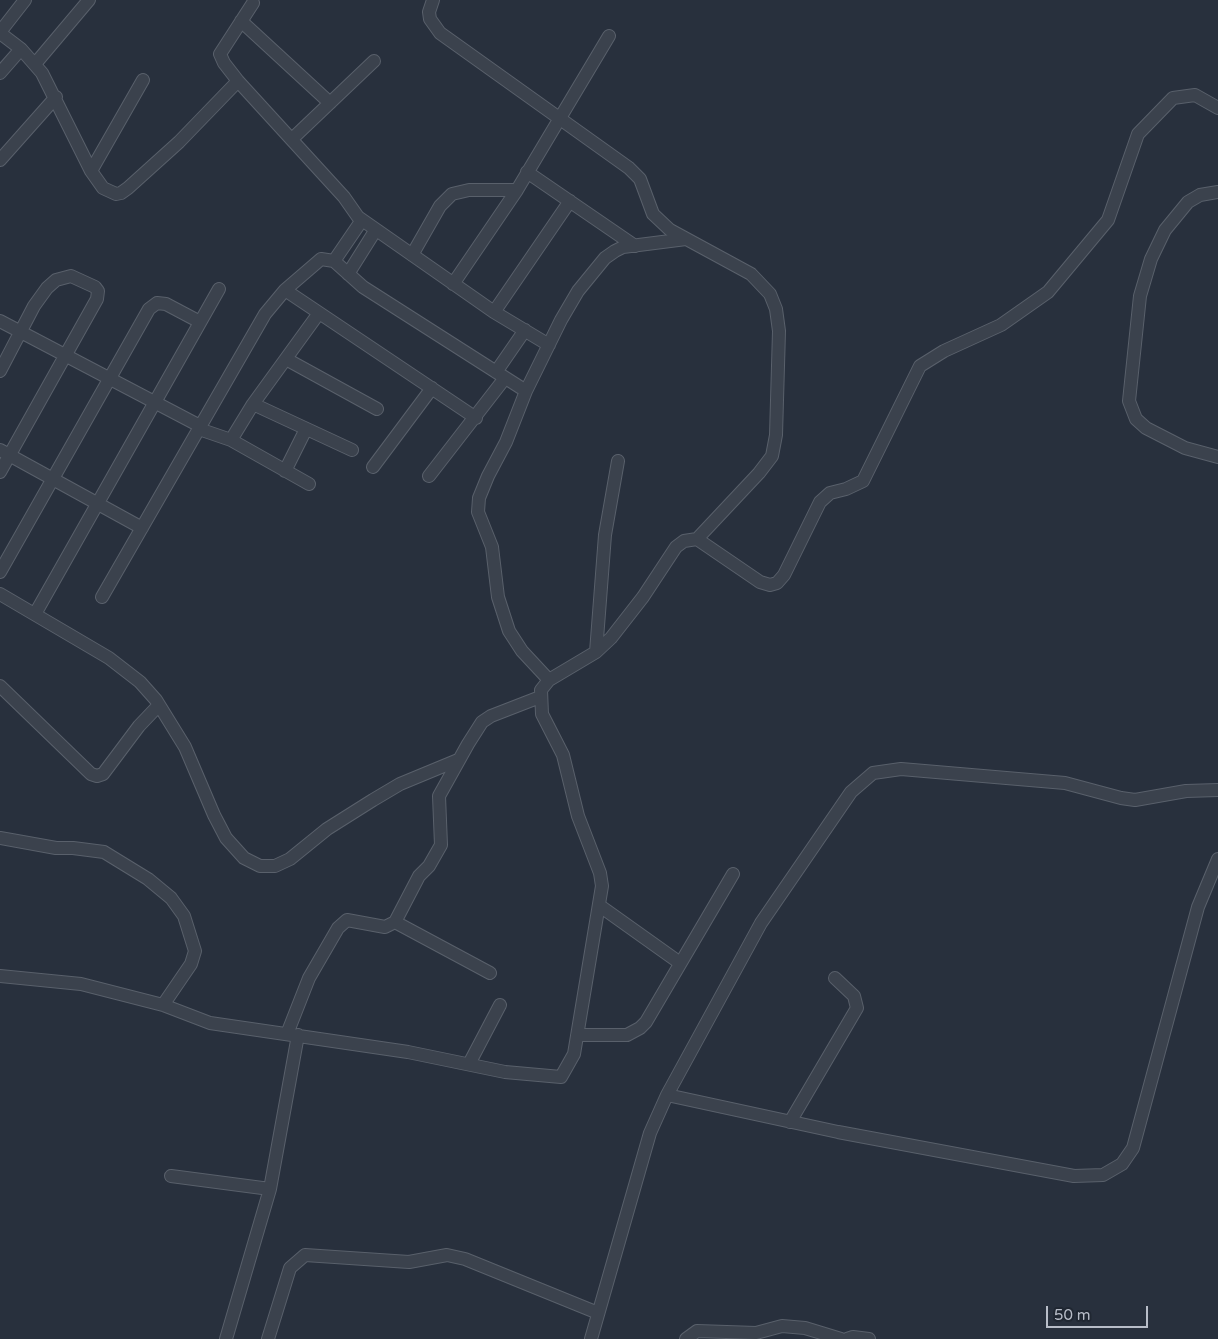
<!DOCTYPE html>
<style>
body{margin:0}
#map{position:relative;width:1218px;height:1339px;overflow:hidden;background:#28303d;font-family:"Varela Round",sans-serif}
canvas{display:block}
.scale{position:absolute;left:1046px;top:1306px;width:102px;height:22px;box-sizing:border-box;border:2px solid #b8bdc8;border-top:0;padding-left:6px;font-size:15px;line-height:18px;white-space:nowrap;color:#b8bdc8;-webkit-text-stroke:4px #202732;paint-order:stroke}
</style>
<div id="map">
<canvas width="1218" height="1339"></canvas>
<div class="scale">50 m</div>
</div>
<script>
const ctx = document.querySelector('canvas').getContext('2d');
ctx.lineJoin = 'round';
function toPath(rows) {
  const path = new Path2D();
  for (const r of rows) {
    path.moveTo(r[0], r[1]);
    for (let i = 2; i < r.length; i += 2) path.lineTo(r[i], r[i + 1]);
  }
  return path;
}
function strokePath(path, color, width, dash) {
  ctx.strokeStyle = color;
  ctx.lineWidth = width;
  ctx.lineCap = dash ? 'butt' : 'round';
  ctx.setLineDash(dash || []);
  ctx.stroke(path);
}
const minor = toPath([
 [433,0,429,12,430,19,440,33,629,168,640,179,653,214,670,230,751,274,770,294,776,309,779,331,776,435,772,456,759,473,697,539],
 [253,3,220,54,224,63,238,81,344,197,358,217,494,312,549,345],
 [241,21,330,103],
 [0,32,25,0],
 [0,33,21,49,42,73,91,171,103,188,116,194,121,193,128,188,179,142,238,81],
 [35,64,89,0],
 [0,73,21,49],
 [292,139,374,61],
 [0,160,56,97],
 [91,171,143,80],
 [527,172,635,246],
 [1218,192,1200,195,1188,202,1165,230,1151,259,1140,296,1129,401,1136,419,1146,428,1185,448,1218,457],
 [412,255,440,206,452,194,469,190,517,190],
 [334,261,362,220],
 [348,274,375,231],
 [453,284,517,190,609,36],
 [285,290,476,418],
 [494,312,570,201],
 [0,321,200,426],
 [286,359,377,409],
 [0,371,34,306,47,288,56,280,71,276,95,287,98,291,97,299,0,472],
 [496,372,525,330],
 [253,404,352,450],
 [199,429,231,440,253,404,319,313],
 [231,440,309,484],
 [0,450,142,528],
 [373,467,432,388],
 [285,471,306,429],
 [429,476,505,378],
 [0,572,149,309,157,303,166,304,200,322],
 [0,594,109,658,140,682,156,700,185,747,214,815,226,838,244,858,260,866,275,866,290,859,327,829,373,800,400,784,458,760],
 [102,597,265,314,285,290,321,259,334,261,363,287,526,391],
 [35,614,219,289],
 [596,652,605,535,618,461],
 [549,680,522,651,509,631,498,597,492,547,478,512,479,498,488,476,506,442,526,391,561,320,578,291,605,258,615,251,623,247,686,239],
 [0,686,91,774,97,776,103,774,139,726,159,705],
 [0,838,56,848,73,848,104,852,148,879,171,898,184,916,195,951,191,964,163,1005],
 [600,906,680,963],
 [395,922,419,876,429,866,441,845,439,796,468,744,482,722,491,716,540,697],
 [0,976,81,984,163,1005,210,1023,408,1052,505,1072,561,1077,574,1054,602,886,600,873,578,816,563,755,542,714,541,690,549,680,596,652,611,638,643,597,676,547,684,541,697,539,760,582,770,585,777,583,784,575,820,502,830,493,846,489,863,481,920,366,944,351,1001,325,1048,292,1108,220,1138,134,1173,98,1195,95,1218,108],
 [287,1034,309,978,338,928,347,920,385,927,395,922,490,973],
 [577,1035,627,1035,640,1028,646,1022,733,874],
 [469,1064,500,1005],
 [667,1095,761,923,851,792,873,773,901,769,1065,783,1121,798,1135,800,1186,791,1218,790],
 [790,1122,857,1008,854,996,835,978],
 [171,1176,270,1189],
 [226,1339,270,1189,298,1035],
 [268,1339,290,1268,305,1255,409,1262,447,1255,465,1259,598,1313],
 [591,1339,650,1133,667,1095,838,1132,1074,1176,1103,1175,1122,1164,1133,1148,1198,907,1218,859],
 [686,1339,697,1331,756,1333,782,1326,805,1328,841,1339],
 [847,1339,853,1337,869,1339]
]);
strokePath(minor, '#59606b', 14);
strokePath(minor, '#3b424d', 12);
</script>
